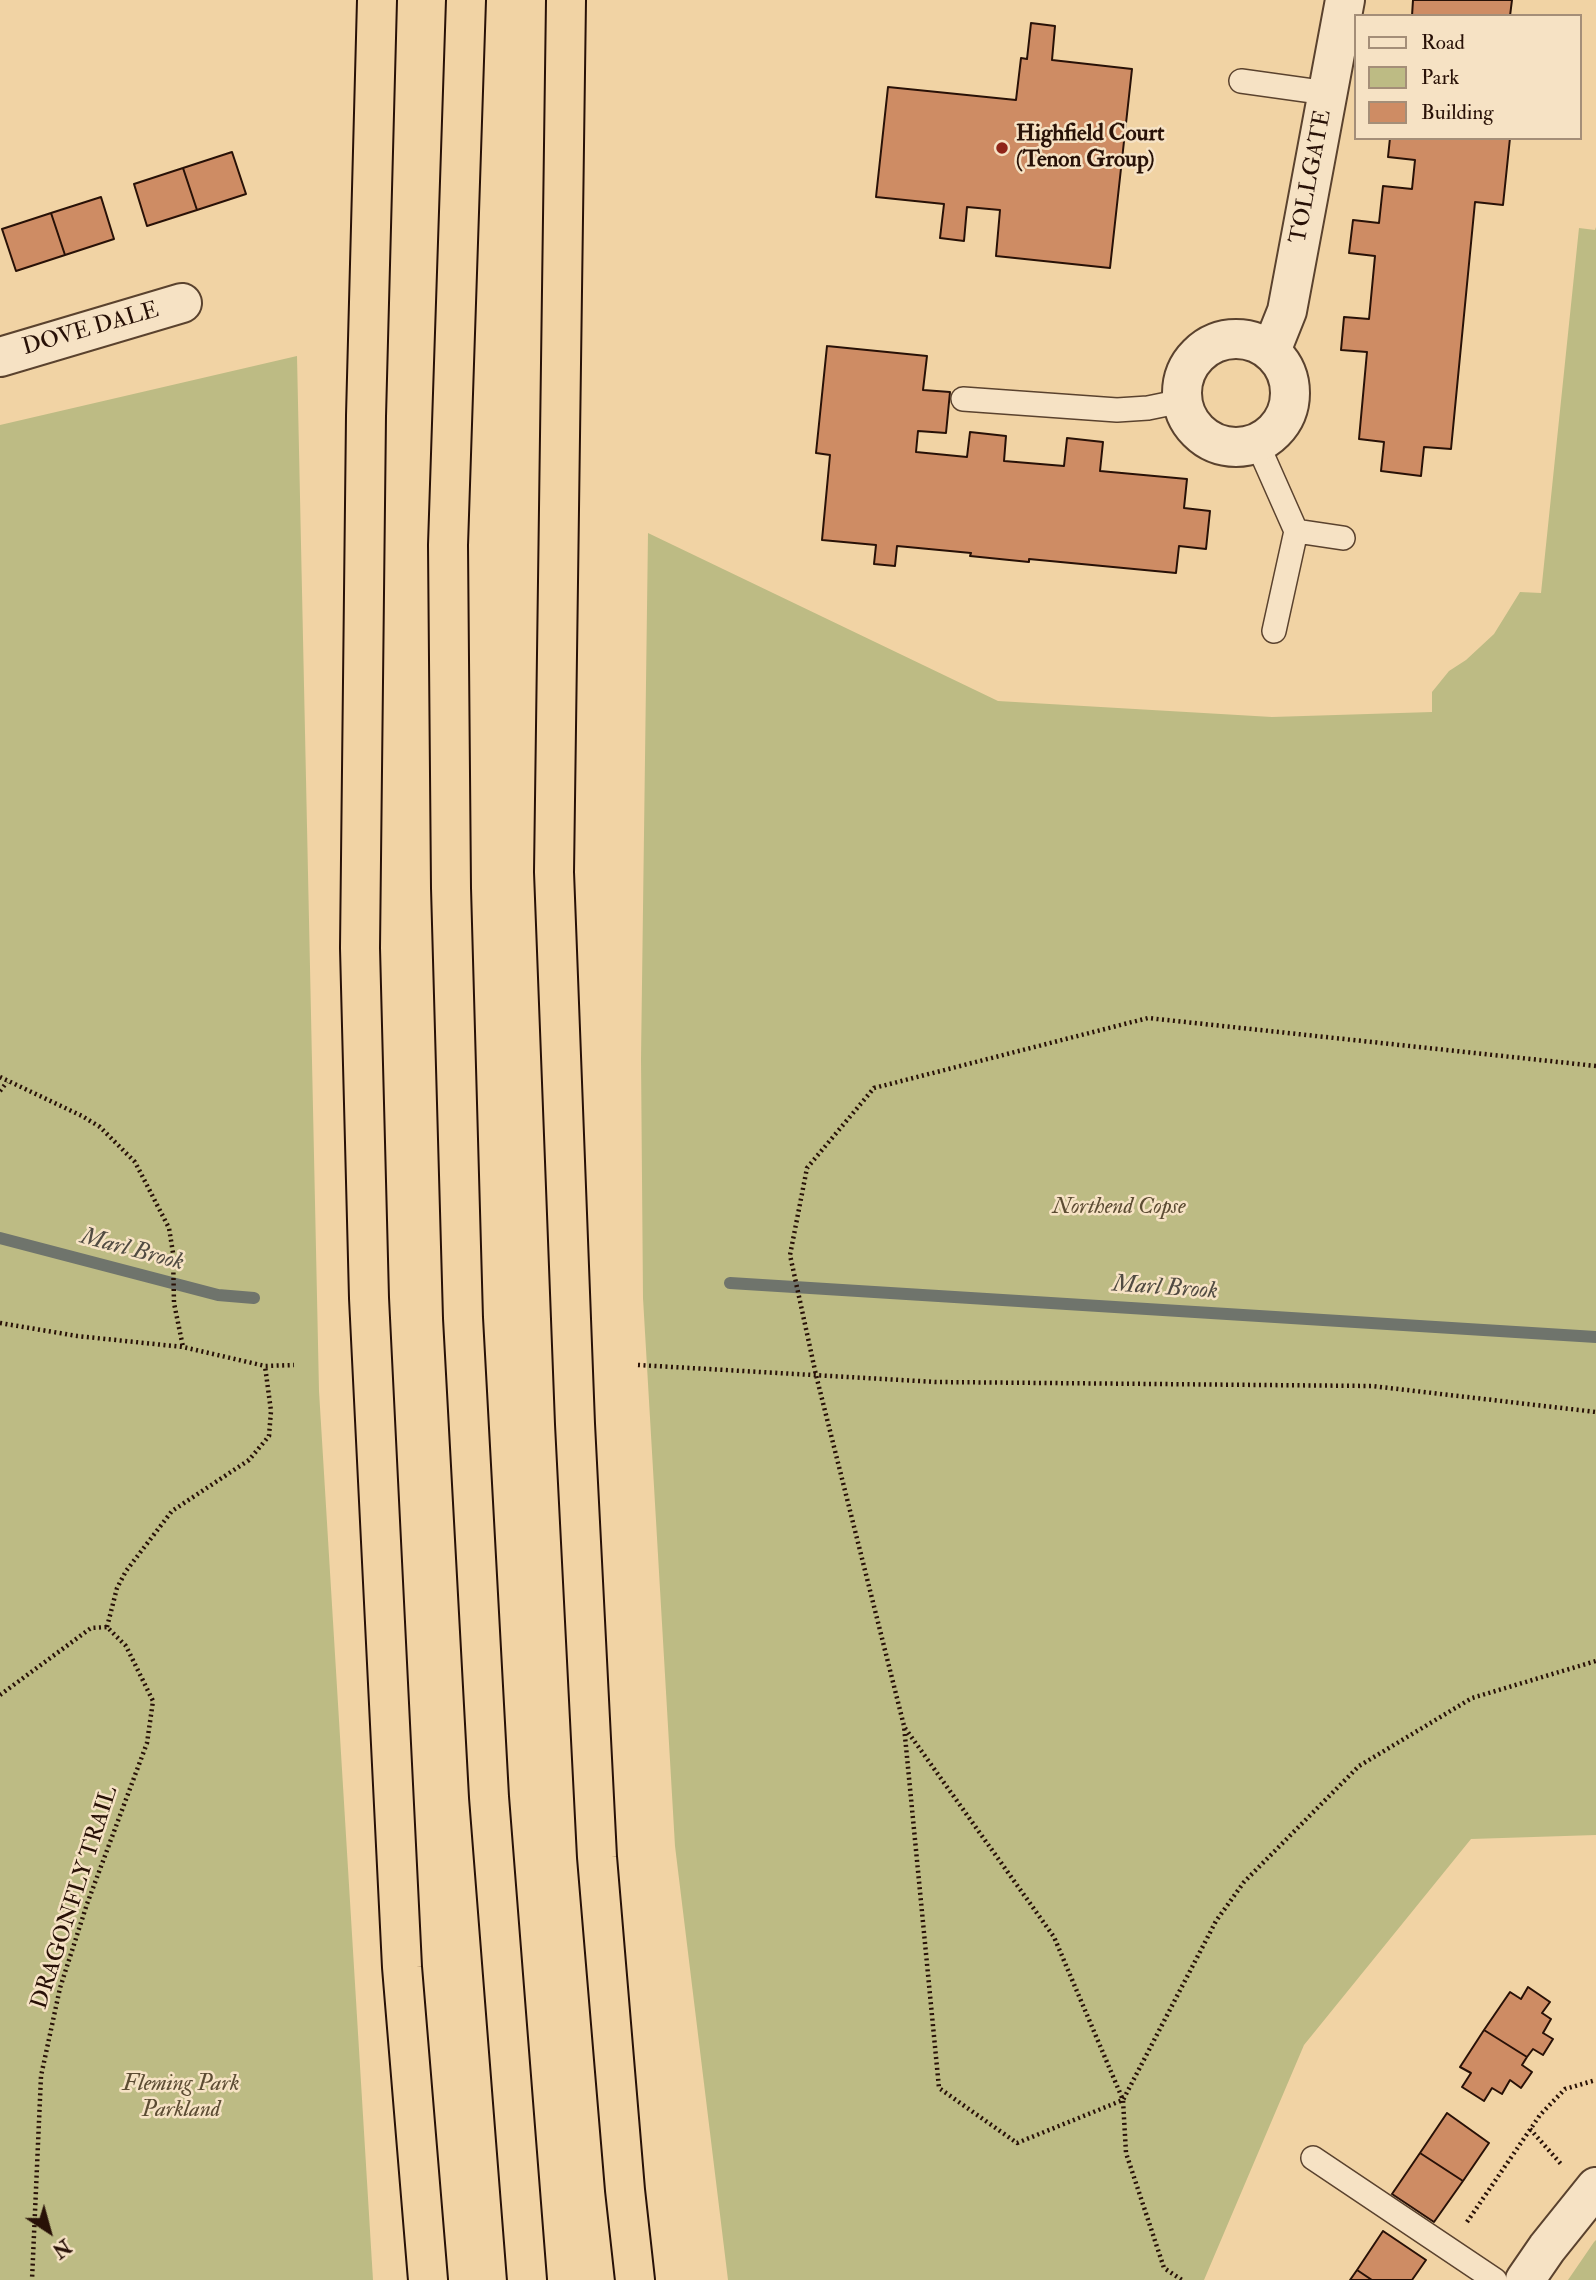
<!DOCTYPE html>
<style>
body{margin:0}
#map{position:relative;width:1596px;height:2280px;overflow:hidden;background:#f1d3a4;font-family:"IM FELL Double Pica",serif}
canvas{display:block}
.legend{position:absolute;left:1354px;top:14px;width:228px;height:126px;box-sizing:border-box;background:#f6e2c4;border:2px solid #a48e78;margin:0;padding:9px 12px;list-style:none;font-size:21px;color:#281107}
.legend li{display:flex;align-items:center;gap:14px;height:35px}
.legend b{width:35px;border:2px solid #a48e78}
.north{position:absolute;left:14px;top:2196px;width:70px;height:70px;-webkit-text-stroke:5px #f6e2c4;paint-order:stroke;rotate:144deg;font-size:19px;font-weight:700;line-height:28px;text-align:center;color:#281107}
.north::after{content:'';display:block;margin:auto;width:24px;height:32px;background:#281107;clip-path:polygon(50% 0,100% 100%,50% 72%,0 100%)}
</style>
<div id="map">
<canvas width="1596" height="2280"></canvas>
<ul class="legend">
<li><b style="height:9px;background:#f6e2c4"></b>Road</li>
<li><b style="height:19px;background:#bdbb84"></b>Park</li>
<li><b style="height:19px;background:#ce8c64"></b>Building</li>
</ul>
<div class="north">N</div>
</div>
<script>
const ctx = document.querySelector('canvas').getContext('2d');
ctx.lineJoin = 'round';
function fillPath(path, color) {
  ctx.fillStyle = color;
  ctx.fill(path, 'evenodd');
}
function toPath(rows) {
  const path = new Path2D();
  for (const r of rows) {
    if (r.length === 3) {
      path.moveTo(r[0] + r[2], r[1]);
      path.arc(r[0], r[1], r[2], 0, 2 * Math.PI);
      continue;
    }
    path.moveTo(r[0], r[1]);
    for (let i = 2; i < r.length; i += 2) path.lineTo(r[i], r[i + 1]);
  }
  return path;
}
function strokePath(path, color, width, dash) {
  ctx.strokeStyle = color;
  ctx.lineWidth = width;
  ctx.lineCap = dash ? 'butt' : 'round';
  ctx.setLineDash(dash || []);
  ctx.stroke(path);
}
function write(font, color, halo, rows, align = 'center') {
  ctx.font = font + ' "IM FELL Double Pica",serif';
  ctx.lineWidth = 5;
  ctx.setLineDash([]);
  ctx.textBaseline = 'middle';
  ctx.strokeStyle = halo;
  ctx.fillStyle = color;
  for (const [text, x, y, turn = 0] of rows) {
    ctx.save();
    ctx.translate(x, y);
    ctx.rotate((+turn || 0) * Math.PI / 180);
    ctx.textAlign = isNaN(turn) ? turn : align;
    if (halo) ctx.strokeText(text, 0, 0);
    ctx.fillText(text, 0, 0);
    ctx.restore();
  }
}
fillPath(toPath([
 [1596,227,1596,1835,1471,1839,1304,2045,1204,2280,728,2280,675,1846,643,1298,641,1059,648,533,998,701,1272,717,1432,712,1432,692,1449,671,1466,660,1494,634,1520,592,1541,593,1579,228,1595,230],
 [297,356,319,1391,373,2280,0,2280,0,425],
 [1596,2240,1596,2280,1568,2280,1594,2242]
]), '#bdbb84');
strokePath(toPath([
 [0,1238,218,1295,254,1298],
 [730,1283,1596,1337]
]), '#6f746c', 12);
const building = toPath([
 [1413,0,1512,0,1510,16,1412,16,1413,0],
 [1031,23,1055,26,1052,60,1132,69,1110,268,996,256,1000,210,967,207,964,241,940,238,944,204,876,197,888,87,1016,100,1021,58,1027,59,1031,23],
 [1390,138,1510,138,1503,205,1475,202,1451,449,1424,447,1421,476,1381,471,1384,442,1359,439,1367,352,1341,350,1344,317,1369,319,1375,256,1349,253,1353,220,1379,223,1383,186,1412,189,1415,160,1388,157,1390,138],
 [232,152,246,194,197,210,183,168,232,152],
 [183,168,197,210,147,226,134,184,183,168],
 [101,197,114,239,65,255,51,213,101,197],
 [51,213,65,255,16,271,2,229,51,213],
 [827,346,927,356,923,390,950,392,946,433,918,431,916,452,967,457,970,432,1006,436,1004,461,1064,466,1067,438,1103,442,1100,471,1187,479,1184,508,1210,511,1206,549,1179,546,1176,573,1029,559,1029,562,970,556,971,553,897,546,895,566,874,564,876,545,822,540,830,455,816,453,827,346],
 [1528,1987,1550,2002,1542,2013,1551,2019,1543,2033,1553,2039,1543,2055,1533,2049,1527,2057,1484,2030,1510,1992,1521,1999,1528,1987],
 [1484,2030,1527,2057,1522,2065,1532,2072,1521,2088,1510,2080,1502,2094,1492,2088,1484,2101,1462,2087,1471,2073,1460,2067,1484,2030],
 [1447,2113,1489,2143,1463,2181,1420,2153,1447,2113],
 [1420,2153,1463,2181,1434,2222,1392,2194,1420,2153],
 [1383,2231,1426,2260,1412,2280,1372,2280,1357,2270,1383,2231],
 [1357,2270,1372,2280,1350,2280,1357,2270]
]);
fillPath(building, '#ce8c64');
strokePath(building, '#281107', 2);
const lane = toPath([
 [1241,81,1327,93],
 [963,399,1117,410,1148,408,1182,401],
 [1257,443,1296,531,1274,631],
 [1296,531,1343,538],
 [1313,2158,1495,2280]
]);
const street = toPath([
 [1236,393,54],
 [1271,351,1287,311,1345,0],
 [0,357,182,303],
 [1525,2280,1547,2248,1596,2187]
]);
const highway = toPath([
 [377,0,366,416,360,948,369,1298,402,1967,428,2280],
 [466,0,448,545,451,888,463,1318,489,1797,527,2280],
 [566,0,554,872,575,1424,597,1857,625,2190,635,2280]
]);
strokePath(lane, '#5a422e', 26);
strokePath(street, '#5a422e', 42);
strokePath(highway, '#281107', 42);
strokePath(toPath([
 [1596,1066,1148,1018,874,1088,807,1168,790,1255,816,1375,904,1726,939,2088,1017,2143,1123,2100,1216,1921,1244,1882,1359,1766,1472,1698,1596,1661],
 [0,1077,82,1116,100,1127,135,1162,169,1228,173,1253,174,1303,183,1347],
 [0,1091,7,1082],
 [0,1323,77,1336,183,1347,265,1366,294,1365],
 [638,1365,936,1382,1372,1386,1596,1412],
 [107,1627,117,1588,126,1571,172,1511,249,1460,269,1436,271,1411,265,1366],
 [0,1695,91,1628,107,1627,126,1646,153,1701,147,1743,87,1904,60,1988,41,2076,32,2280],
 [905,1728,1054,1937,1123,2100,1126,2153,1164,2268,1182,2280],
 [1530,2129,1561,2164],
 [1467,2222,1540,2115,1565,2089,1596,2080]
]), '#281107', 4.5, [2, 3.5]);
strokePath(lane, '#f6e2c4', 23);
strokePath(street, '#f6e2c4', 38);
strokePath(highway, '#f1d3a4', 38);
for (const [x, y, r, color] of [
 [1002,148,7,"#8f2418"]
]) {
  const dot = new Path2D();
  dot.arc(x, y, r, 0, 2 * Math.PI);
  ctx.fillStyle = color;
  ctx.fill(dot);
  strokePath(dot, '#f6e2c4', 2.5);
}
write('bold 23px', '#281107', '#f6e2c4', [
 ["Highfield Court",1016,135],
 ["(Tenon Group)",1016,161]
], 'left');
write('23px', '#281107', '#f6e2c4', [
 ["TOLLGATE",1312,177,-79],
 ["DOVE DALE",91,330,-16],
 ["DRAGONFLY TRAIL",76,1898,-72]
]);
write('italic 23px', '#5c4c33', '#f6e2c4', [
 ["Northend Copse",1119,1208],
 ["Fleming Park",181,2085],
 ["Parkland",181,2111]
]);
write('italic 24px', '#514b42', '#f6e2c4', [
 ["Marl Brook",132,1251,15],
 ["Marl Brook",1165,1289,4]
]);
</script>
